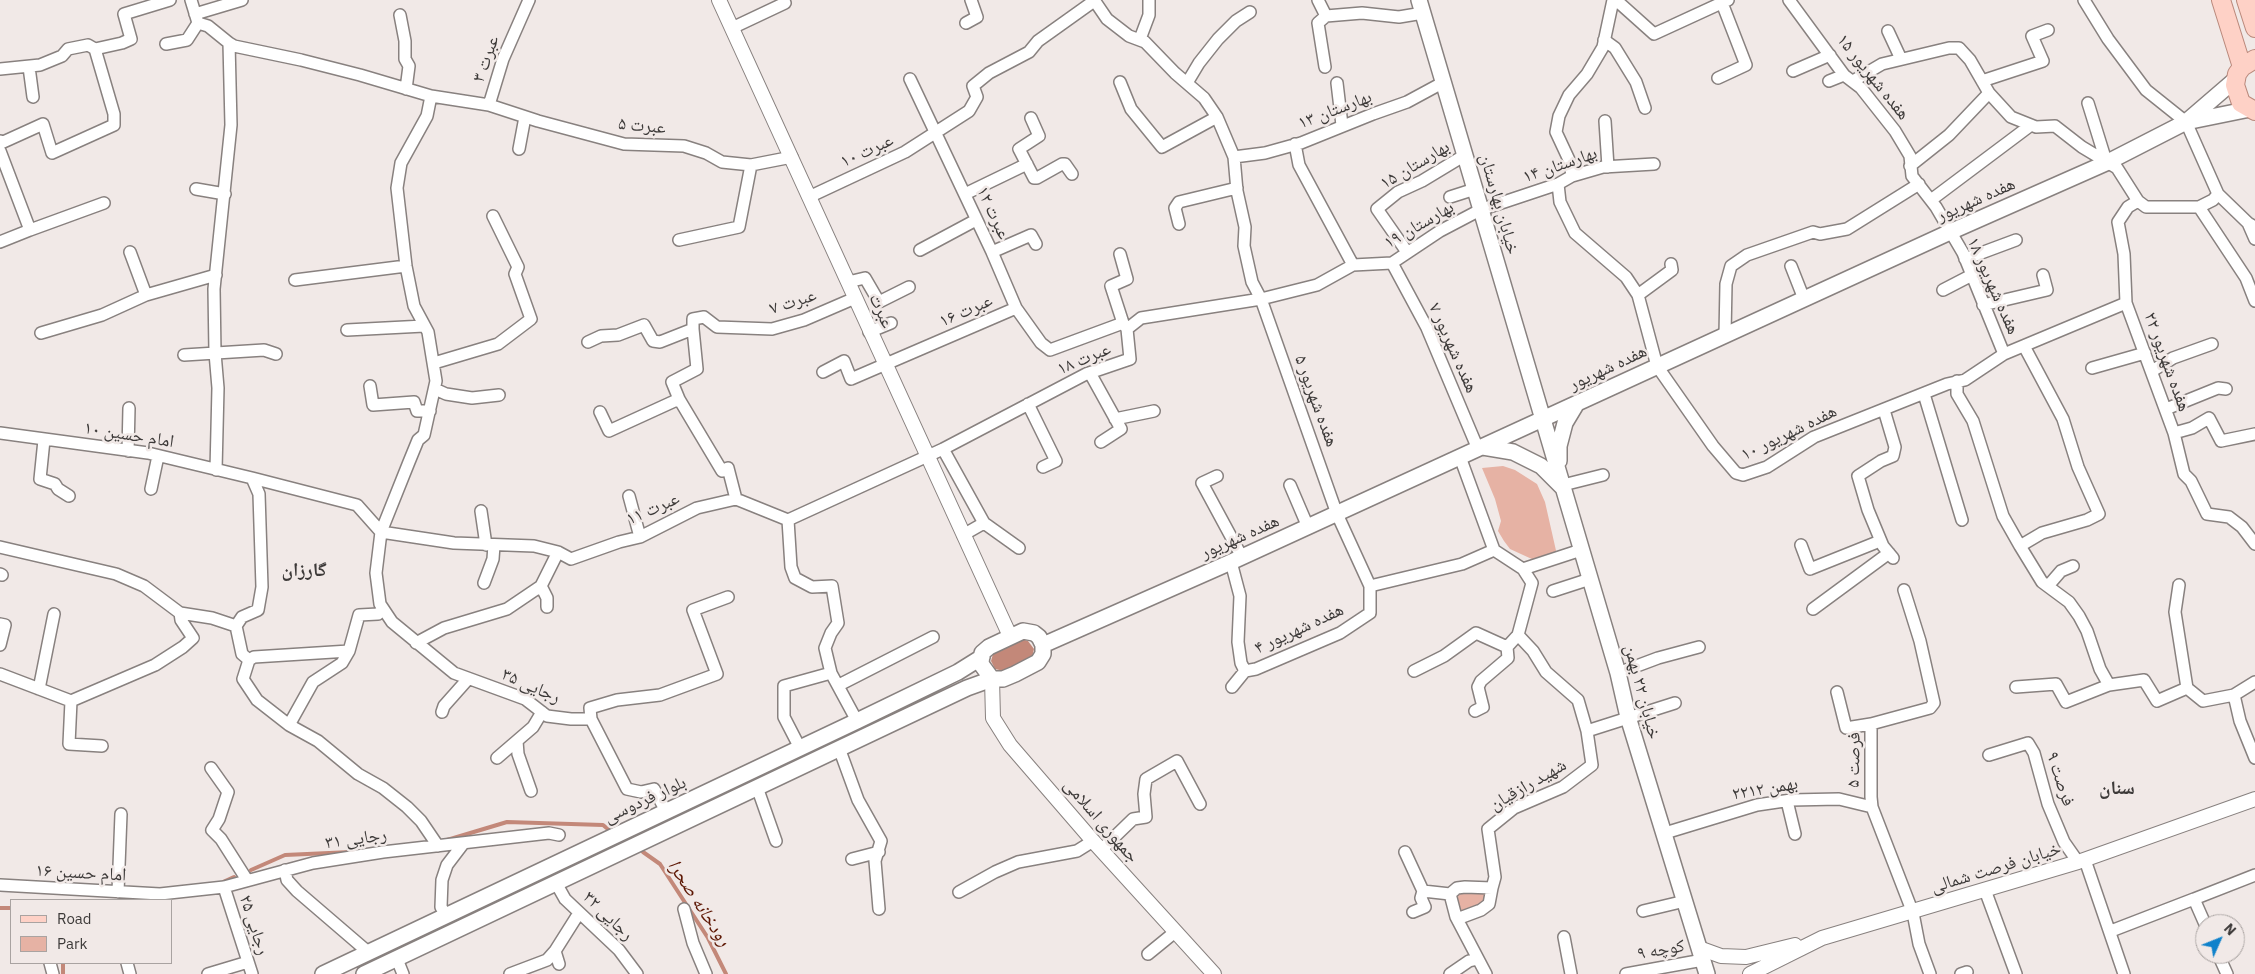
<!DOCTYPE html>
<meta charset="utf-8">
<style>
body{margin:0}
#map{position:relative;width:2255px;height:974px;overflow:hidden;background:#f1e9e7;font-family:"IBM Plex Sans",sans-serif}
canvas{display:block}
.legend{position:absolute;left:10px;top:899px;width:162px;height:65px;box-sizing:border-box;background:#f1e9e7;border:1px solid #a9a3a1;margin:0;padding:6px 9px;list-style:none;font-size:15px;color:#3d3a39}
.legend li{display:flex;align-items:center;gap:10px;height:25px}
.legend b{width:25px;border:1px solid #a9a3a1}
.north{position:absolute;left:2195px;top:914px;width:50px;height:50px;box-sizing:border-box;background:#f1e9e7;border:1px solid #a9a3a1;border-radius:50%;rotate:46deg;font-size:14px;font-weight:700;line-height:20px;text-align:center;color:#3d3a39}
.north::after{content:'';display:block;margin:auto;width:18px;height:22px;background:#0f82cb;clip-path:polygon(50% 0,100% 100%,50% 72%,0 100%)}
</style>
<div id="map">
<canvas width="2255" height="974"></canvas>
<ul class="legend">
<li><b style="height:6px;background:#fed1c6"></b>Road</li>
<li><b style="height:14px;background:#e6b2a4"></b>Park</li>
</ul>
<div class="north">N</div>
</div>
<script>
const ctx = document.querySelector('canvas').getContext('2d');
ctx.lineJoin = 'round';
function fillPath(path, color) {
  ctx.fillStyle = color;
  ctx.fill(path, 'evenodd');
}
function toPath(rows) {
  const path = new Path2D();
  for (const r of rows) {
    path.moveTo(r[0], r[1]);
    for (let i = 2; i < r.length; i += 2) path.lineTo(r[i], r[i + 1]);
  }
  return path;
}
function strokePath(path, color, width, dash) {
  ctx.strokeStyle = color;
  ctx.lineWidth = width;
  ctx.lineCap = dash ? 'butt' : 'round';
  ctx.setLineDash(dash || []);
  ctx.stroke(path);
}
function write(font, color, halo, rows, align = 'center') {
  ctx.font = font + ' "IBM Plex Sans","Noto Naskh Arabic",sans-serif';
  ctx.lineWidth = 5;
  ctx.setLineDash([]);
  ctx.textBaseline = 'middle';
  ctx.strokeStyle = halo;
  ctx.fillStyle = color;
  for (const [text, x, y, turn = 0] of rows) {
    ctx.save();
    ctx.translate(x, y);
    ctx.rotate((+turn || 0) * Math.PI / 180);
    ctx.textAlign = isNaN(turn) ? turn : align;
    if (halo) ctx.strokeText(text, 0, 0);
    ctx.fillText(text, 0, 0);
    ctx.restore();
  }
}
fillPath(toPath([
 [1503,466,1515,470,1537,484,1545,502,1557,555,1534,560,1510,549,1504,541,1498,531,1501,521,1495,499,1482,468],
 [1492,888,1489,904,1457,919,1450,894]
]), '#e6b2a4');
fillPath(toPath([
 [1022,639,1028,641,1034,649,1032,658,1004,671,995,669,991,661,993,654]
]), '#c38879');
strokePath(toPath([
 [447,840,507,822,603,825,609,830],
 [643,852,660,864,708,938,726,974],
 [251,870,285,855,351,852],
 [223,882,234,877],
 [126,900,143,898],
 [0,908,11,908],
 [63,963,63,974]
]), '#c38879', 4);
const minor = toPath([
 [1094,0,1107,19,1129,36,1145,42,1175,73,1204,98,1217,117,1234,157,1237,191,1245,227,1244,246,1252,282,1261,299,1337,514,1370,586,1370,613,1340,633,1256,669,1245,671,1232,687],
 [1318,0,1326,16],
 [1616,0,1654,34,1728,0],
 [1789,0,1844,75,1861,88,1895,131,1910,156,1912,176,1936,207,1963,253,2004,354],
 [2084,0,2108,39,2146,90,2186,122,2218,194,2213,200,2199,207],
 [195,14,242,0],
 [400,15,405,41,405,59,409,66,406,89],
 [1326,16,1362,13,1399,17,1423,13],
 [198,23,208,26,229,43],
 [966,23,977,17,971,0],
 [732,28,785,3],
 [1888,31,1901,59],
 [1140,39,1149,15,1149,0],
 [1604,40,1615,48,1636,82,1645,108],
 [166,44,187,40,198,23,191,0],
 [95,49,122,43,131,39,124,14,170,0],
 [29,67,33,97],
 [1325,67,1318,23,1326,16],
 [0,69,40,65,62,56,68,49,88,45,95,49,114,114,114,125,52,153,43,124,1,143,0,141],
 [1793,71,1830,55],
 [1718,78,1746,65,1722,3],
 [910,79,992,252,1016,308],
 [1829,81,1844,75],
 [1982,81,2043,61,2032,36,2048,30],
 [1120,82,1131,109,1162,147,1217,117],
 [1187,83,1199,63,1218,39,1236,21,1250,12],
 [1337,83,1342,125],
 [431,96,427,116,401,163,397,188,406,266,414,306,428,332,436,381,424,435,418,440,409,462,381,532,376,573,380,604,392,622,454,673,525,699,547,716,571,719,591,719,627,789,641,792,654,789,666,811],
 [2088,103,2106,161],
 [489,105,538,121,624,144,684,146,706,153,722,162,751,165,792,157],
 [1031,118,1039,136,1019,149,1034,178,1037,178,1062,164,1065,164,1072,174],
 [1605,121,1608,167],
 [1295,144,1299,165,1353,265],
 [519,149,525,117],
 [0,151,30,230,104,203],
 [1234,157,1265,153,1301,143,1373,114,1407,102,1444,82],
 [1910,166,1949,135,1989,93],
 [1572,176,1570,162,1556,132,1559,116,1569,95,1587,74,1603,47,1613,0],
 [1558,184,1560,202,1575,233,1626,277,1638,295,1657,366,1713,446,1736,473,1743,475,1767,467,1814,437,1947,384,1965,380,2004,354,2126,303,2124,254,2118,222,2128,207,2138,201,2117,168,2082,147,2055,126,2036,127,2011,117,1989,93,1970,60,1959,48,1949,48,1882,64,1853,81],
 [196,189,225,194],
 [965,194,1027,164],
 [2218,194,2248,223,2255,227],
 [811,196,905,152,969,111,977,97,973,86,989,73,1029,52,1038,41,1094,1],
 [1450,197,1475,189],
 [1931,200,2031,125],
 [2138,201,2146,207,2199,207,2246,278,2255,301],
 [2248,223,2255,239],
 [1179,224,1175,208,1179,202,1237,188],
 [679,240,739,227,751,165],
 [0,242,30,230],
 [920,250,976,220],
 [130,252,146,295],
 [992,252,1031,235,1036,244],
 [1407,252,1377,209,1398,192,1422,181,1465,155],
 [1120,254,1127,279,1111,286,1123,323],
 [1965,259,2016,240],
 [1392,263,1427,328,1478,449],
 [1791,266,1804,299],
 [295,280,406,266],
 [848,282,865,278,879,302,909,287],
 [1943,290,1970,276],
 [1638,295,1672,270,1671,264],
 [2126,303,2174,433,2184,474,2191,481,2207,514,2229,517,2242,527,2255,544],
 [1983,305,2047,290,2043,275],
 [693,329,693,319,704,317,717,327,772,329,804,320,855,298],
 [347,330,424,326],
 [869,332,891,323],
 [41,333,102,315,146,295,216,275],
 [1725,335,1726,284,1731,266,1747,255,1813,232,1820,234,1847,229,1919,184],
 [588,342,601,336,618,335,644,325,653,341,660,342,693,329,697,369,672,382,679,399],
 [184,355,264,350,276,354],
 [434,363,498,344,531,319,515,274,518,267,493,216],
 [2092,368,2145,353],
 [2152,371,2173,358,2212,344],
 [823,372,844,361,851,379,1016,308,1041,343,1050,350,1123,323,1127,329],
 [1090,373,1121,429,1101,442],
 [1957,381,1957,394,1973,421,2003,516,2020,546,2042,533,2087,520,2099,514,2078,467,2063,419,2024,346],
 [370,386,373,405,414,402,417,411,430,411],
 [435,389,446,394,472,398,499,395],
 [1924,394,1962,520],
 [1028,404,1056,461,1043,467],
 [2166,409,2218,388,2226,389],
 [1884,410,1895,447,1893,456,1881,461,1858,476,1868,510,1883,546,1893,558],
 [600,412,609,431,679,399,722,471,728,468,736,499],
 [1115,419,1154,411],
 [0,433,148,453,252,478],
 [2174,433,2192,428,2209,418,2221,441,2255,434],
 [44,440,40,479,55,484,58,489,69,496],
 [943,449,984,523,1019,548],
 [128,451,129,408],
 [1460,457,1494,550],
 [216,470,218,388,215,353,214,289,231,125,229,43,234,46,301,60,360,75,431,96,489,105,503,59,529,0],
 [1217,476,1202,483,1242,557],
 [1290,485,1308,527],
 [1563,485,1603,475],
 [151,489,158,456],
 [629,496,640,537],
 [481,511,486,545],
 [788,520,791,567,795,578,812,587,832,586,838,623,831,633,825,648,831,673,857,721],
 [381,532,454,543,534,546,558,552,571,559,619,542,640,537,697,508,736,499,788,520,943,449,1086,374,1130,359,1127,329,1141,318,1261,299,1317,285,1353,265,1392,263,1440,231,1480,210,1558,184,1572,176,1603,167,1654,164],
 [963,535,984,523],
 [1801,545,1810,569,1880,541],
 [2020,546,2042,582,2069,602,2079,616,2087,631,2100,669,2109,685,2144,680,2157,701,2187,688,2203,701,2234,695,2255,682],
 [0,547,116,574,144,586,180,613],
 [1231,562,1240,596,1238,642,1241,663,1245,671],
 [1523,569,1581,550],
 [0,574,2,575],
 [484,583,493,559,494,545],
 [2179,585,2175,612,2187,688],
 [1370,586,1462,564,1494,550],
 [2048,586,2061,571,2073,566],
 [1904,590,1920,641,1934,703,1930,708,1871,724,1871,797,1872,807,1913,913,1919,944,1930,974],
 [1553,591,1590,579],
 [547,607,547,598,541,586,558,552],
 [1813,609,1889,553],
 [0,624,5,625,0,645],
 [236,626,242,617,258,610,262,587,259,494,252,478,357,505,381,532],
 [416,643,444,628,507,609,541,586],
 [249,660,254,657,349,651],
 [1414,671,1444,656,1476,633,1507,647],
 [1618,673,1658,658,1699,647],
 [0,674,71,701,155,665,183,647,193,638,181,620,180,613,212,618,236,626,242,654,249,660,243,679,257,700,289,725,318,741,358,774,383,788,407,807,421,821,438,846],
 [839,685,933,637],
 [2016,687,2056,684,2066,702,2109,685],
 [39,689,54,614],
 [1837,692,1846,728,1871,724],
 [2234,695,2240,721,2255,758],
 [71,701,69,744,102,746],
 [1475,711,1483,707,1478,687,1481,681,1508,658,1507,647,1518,635,1532,583,1523,569,1494,550],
 [442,712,444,706,468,679],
 [591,719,590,708,617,700,660,695,717,674,693,610,728,597],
 [289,725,313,682,342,663,349,651,359,615,378,614,383,609],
 [1587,731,1675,703],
 [517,741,518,754,531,791],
 [800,748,784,717,784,686,831,673],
 [839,748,858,800,881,841,875,861,879,909],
 [1989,755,2028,743,2034,753,2048,804,2064,842,2078,862],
 [497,758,533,727,542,712],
 [211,768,228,792,219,819,212,830,221,839,247,880],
 [757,787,776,841],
 [1787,801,1795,834],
 [1665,833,1757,805,1791,800,1839,799,1872,807],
 [1101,850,1133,819,1146,817,1144,794,1146,779,1177,761,1200,804],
 [1405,852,1423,891,1450,894,1456,917,1486,974],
 [852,859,879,852],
 [2085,860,2124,974],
 [285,870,287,880,297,891,368,952],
 [556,883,565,899,619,950,637,974],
 [0,885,160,894,224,887,313,863,383,852,549,833,559,835],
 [224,887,252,974],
 [1985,890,2016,974],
 [118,892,121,814],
 [959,892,995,872,1018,862,1077,851,1093,841],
 [1450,894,1457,888,1465,887,1492,888,1495,877,1488,829,1514,808,1563,787,1592,765,1587,731,1578,700,1546,672,1533,651,1518,635],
 [2194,899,2255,875],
 [684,909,693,943,706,974],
 [1643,911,1685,901],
 [1413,912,1425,907,1421,898,1423,891],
 [446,916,441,907,442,880,447,865,463,844],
 [1457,919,1481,910,1489,904,1492,888],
 [2111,931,2194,899,2205,924],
 [1564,937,1571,974],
 [1148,954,1175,932],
 [2218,954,2227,974],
 [397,959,403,974],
 [50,963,53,974],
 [127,963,130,974],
 [559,964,555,951,579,913],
 [208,974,248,962],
 [510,974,547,960,555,951],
 [1450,974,1469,961,1478,959],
 [1626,974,1703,960],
 [1961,974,1967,972]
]);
const tertiary = toPath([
 [719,0,1010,636],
 [992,679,993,718,1010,745,1093,841,1214,974],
 [1699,948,1721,956,1746,957,1795,945],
 [1750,974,1822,938,2078,862,2255,799]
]);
const secondary = toPath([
 [1419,0,1618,673,1628,717,1707,974],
 [2236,79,2186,122,2250,109],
 [1483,447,1513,452,1541,466,1563,488],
 [1559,461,1559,446,1565,423,1577,403],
 [1043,645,1231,562,1950,232,2106,163,2186,122],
 [323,974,857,721,958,672,982,657],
 [364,974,967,688,992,679,1003,679,1015,674,1038,662,1043,654,1043,645,1039,637,1034,633,1023,631,989,647,982,653,981,664,992,679]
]);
const primary = toPath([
 [2221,0,2242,67],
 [2246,0,2255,28],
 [2255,59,2242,67,2237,74,2235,85,2241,103,2255,111]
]);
strokePath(minor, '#88817f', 14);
strokePath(tertiary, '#88817f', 16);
strokePath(secondary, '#88817f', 18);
strokePath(primary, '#ba897c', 20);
strokePath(minor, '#fff', 11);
strokePath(tertiary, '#fff', 14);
strokePath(secondary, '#fff', 15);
strokePath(primary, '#fed1c6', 18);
write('18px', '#3d3a39', '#f1e9e7', [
 ["عبرت ۳",486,59,-71],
 ["هفده شهریور ۱۵",1873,77,51],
 ["بهارستان ۱۳",1335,110,-21],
 ["عبرت ۵",642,126,5],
 ["عبرت ۱۰",867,151,-25],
 ["بهارستان ۱۵",1415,165,-31],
 ["بهارستان ۱۴",1560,165,-19],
 ["هفده شهریور",1976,200,-24],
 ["خیابان بهارستان",1499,204,74],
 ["عبرت ۱۲",993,213,65],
 ["بهارستان ۱۹",1419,225,-30],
 ["هفده شهریور ۱۸",1993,286,66],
 ["عبرت ۷",793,302,-18],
 ["عبرت",881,311,66],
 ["عبرت ۱۶",966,311,-24],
 ["هفده شهریور ۷",1453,348,66],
 ["عبرت ۱۸",1084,359,-23],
 ["هفده شهریور ۲۲",2167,362,70],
 ["هفده شهریور",1608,368,-25],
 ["هفده شهریور ۵",1316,401,70],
 ["هفده شهریور ۱۰",1789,433,-26],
 ["امام حسین ۱۰",129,435,9],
 ["عبرت ۱۱",653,509,-24],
 ["هفده شهریور",1240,537,-24],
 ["هفده شهریور ۴",1299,629,-25],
 ["رجایی ۳۵",531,686,24],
 ["خیابان ۲۲ بهمن",1642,692,75],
 ["فرصت ۵",1854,760,-89],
 ["فرصت ۹",2060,779,72],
 ["شهید رازقیان",1528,785,-30],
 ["۲۲بهمن ۱۲",1765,789,-10],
 ["بلوار فردوسی",645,800,-25],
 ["جمهوری اسلامی",1101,821,49],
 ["رجایی ۳۱",356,839,-8],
 ["خیابان فرصت شمالی",1996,868,-17],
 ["امام حسین ۱۶",81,873,3],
 ["رجایی ۳۲",608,916,44],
 ["رجایی ۲۵",254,925,72],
 ["کوچه ۹",1661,950,-10]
]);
write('bold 19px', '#3d3a39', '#f1e9e7', [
 ["گارزان",304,571],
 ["سنان",2117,789]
]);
write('italic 19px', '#5d1704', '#f1e9e7', [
 ["رودخانه صحرا",699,903,57]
]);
</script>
